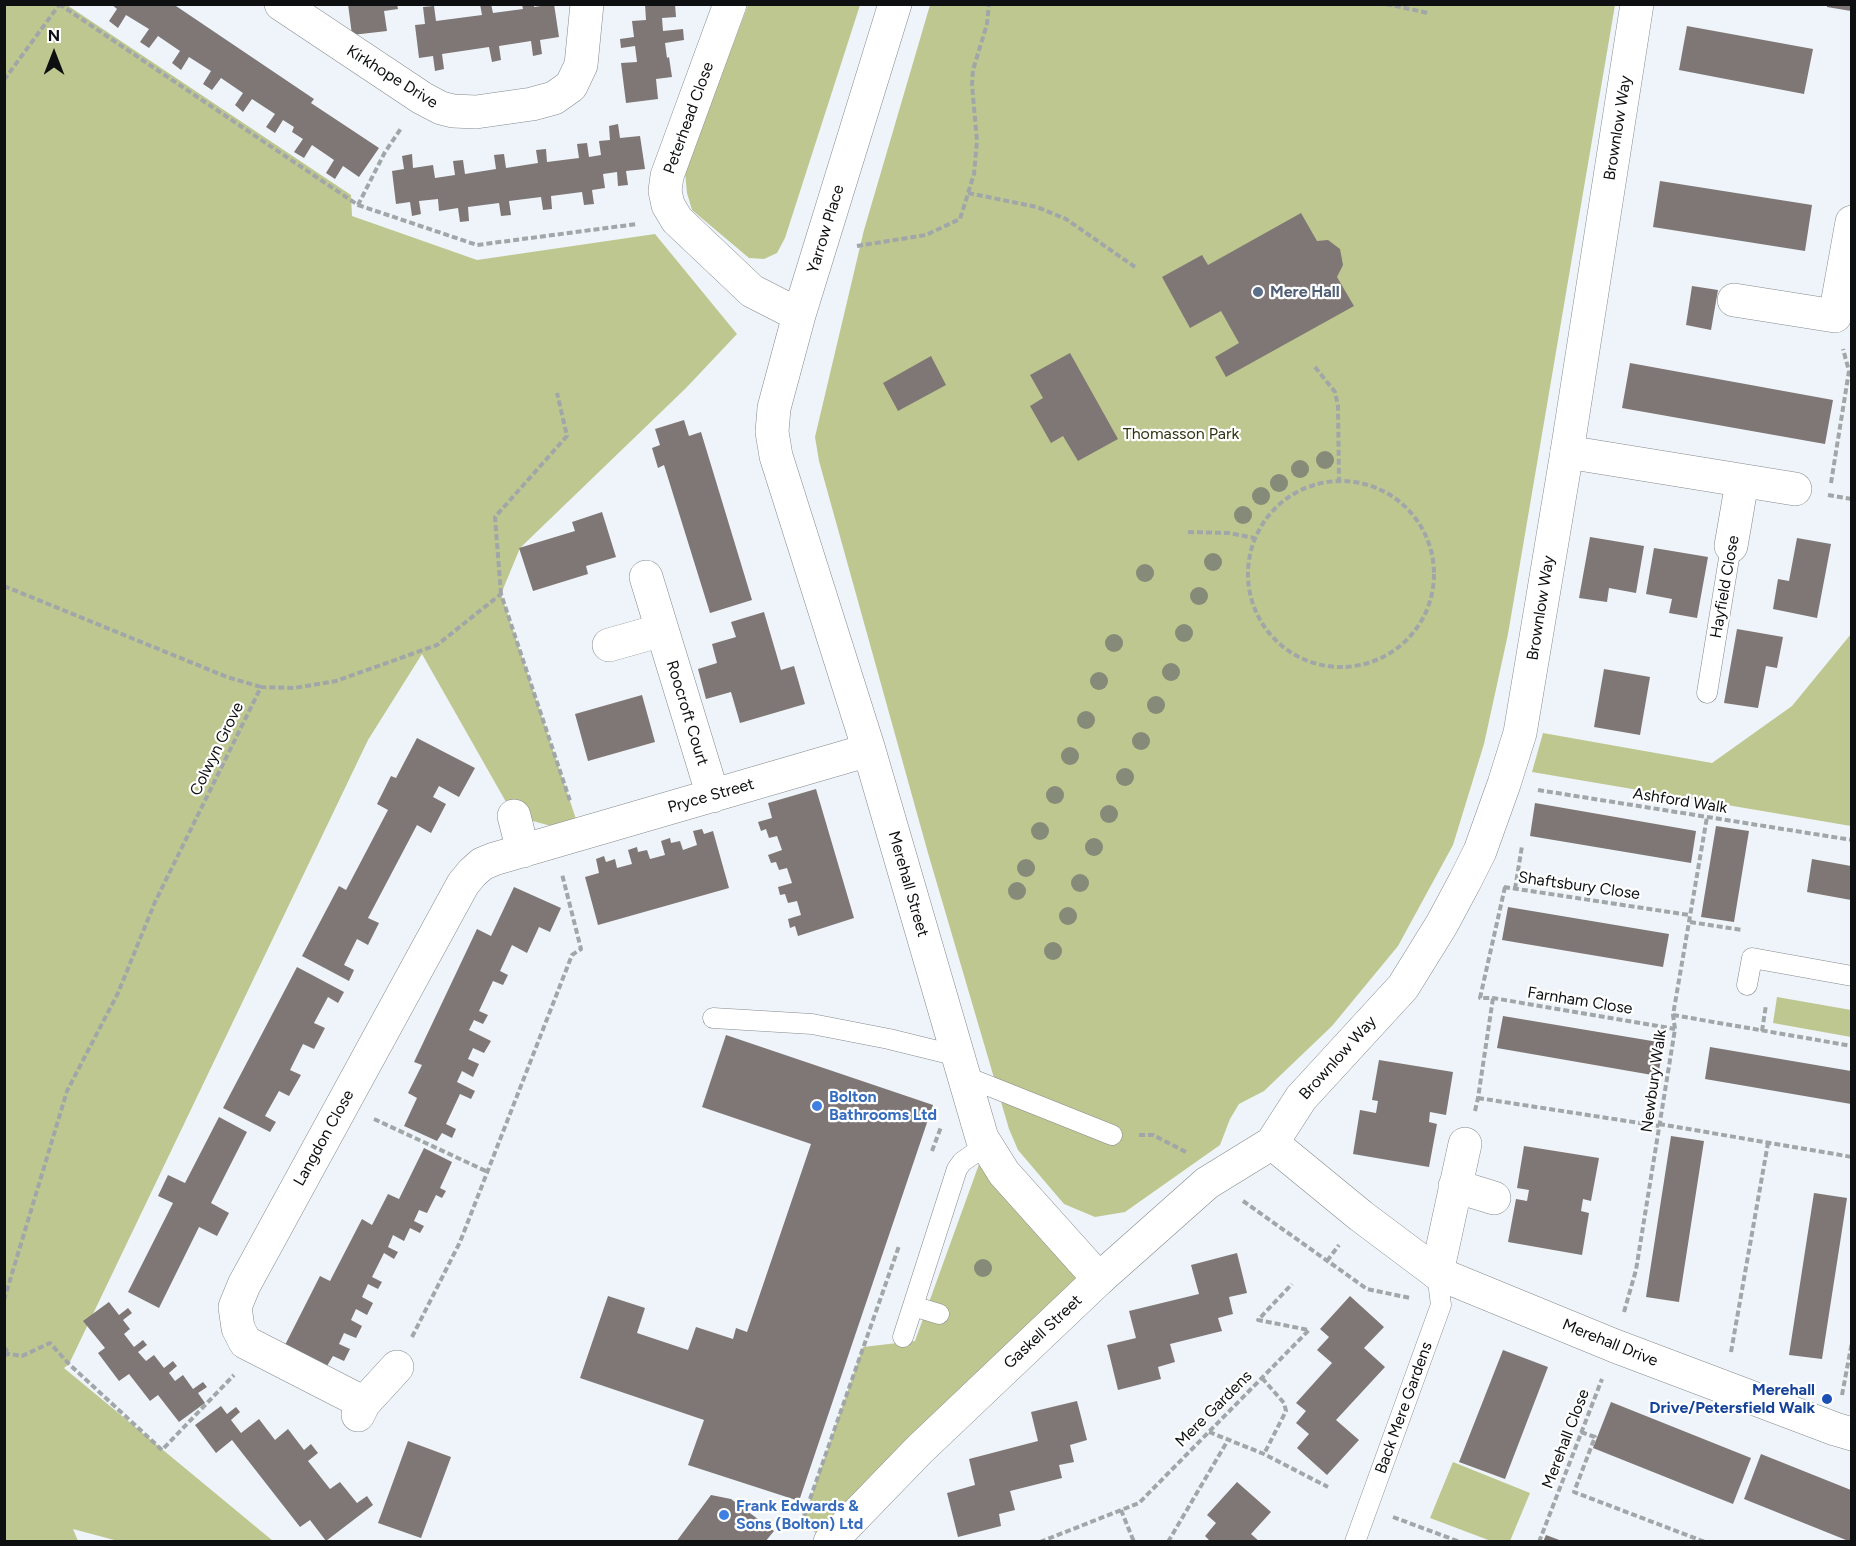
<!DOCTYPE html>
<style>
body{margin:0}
#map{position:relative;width:1856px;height:1546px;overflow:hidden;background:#eef4f9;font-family:Figtree,sans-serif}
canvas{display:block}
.frame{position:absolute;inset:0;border:6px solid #0d0f10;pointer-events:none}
.north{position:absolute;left:24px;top:24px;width:60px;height:60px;-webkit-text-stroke:4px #fff;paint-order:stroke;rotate:0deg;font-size:16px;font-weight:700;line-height:24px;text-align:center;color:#0d0f10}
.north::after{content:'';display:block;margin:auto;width:21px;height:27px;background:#0d0f10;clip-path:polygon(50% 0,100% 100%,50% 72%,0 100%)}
</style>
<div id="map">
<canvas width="1856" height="1546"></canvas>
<div class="frame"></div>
<div class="north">N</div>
</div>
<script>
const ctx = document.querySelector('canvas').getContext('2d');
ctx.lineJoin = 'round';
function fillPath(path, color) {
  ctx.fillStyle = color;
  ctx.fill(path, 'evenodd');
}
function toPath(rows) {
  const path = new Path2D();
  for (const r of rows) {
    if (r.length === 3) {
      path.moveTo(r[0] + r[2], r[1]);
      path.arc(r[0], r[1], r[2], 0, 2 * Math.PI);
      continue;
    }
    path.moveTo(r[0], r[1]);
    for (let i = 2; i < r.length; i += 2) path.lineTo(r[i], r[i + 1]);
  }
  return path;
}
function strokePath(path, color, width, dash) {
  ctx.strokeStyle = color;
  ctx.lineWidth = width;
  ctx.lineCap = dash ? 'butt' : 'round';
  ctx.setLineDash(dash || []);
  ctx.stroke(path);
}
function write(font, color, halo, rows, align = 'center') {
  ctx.font = font + ' Figtree,sans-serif';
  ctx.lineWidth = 4.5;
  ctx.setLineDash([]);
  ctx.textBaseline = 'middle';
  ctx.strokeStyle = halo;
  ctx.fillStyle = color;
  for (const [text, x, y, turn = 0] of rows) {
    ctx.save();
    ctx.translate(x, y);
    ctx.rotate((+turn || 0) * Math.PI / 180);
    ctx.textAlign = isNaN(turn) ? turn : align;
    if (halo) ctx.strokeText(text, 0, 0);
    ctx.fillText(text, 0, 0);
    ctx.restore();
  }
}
fillPath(toPath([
 [4,5,67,5,351,195,352,216,477,260,655,234,737,334,686,388,520,548,501,594,581,834,514,816,422,654,368,740,69,1364,64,1368,273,1541,118,1541,73,1529,78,1541,5,1541],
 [748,5,860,5,785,238,777,253,764,259,749,258,692,210,687,193,685,172],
 [930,5,1615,5,1508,634,1484,744,1453,845,1398,946,1332,1026,1264,1091,1239,1104,1230,1119,1220,1145,1125,1212,1095,1217,1064,1204,1018,1150,1009,1129,928,853,819,461,815,437,864,230],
 [1851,634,1851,826,1532,772,1543,733,1712,763,1792,706],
 [1777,997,1851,1010,1851,1037,1773,1023],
 [986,1145,1099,1279,827,1541,802,1523,863,1347,915,1341],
 [1453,1462,1530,1493,1510,1541,1491,1541,1430,1518]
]), '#bec78f');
fillPath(toPath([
 [111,4,173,4,314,99,311,103,379,148,359,177,343,166,335,179,326,173,334,160,312,145,304,158,294,152,303,139,292,132,294,127,283,120,275,133,266,127,275,114,252,99,243,112,235,105,243,93,221,78,212,90,203,84,211,71,189,57,181,70,172,63,180,51,158,36,149,48,140,42,149,29,126,15,118,28,109,21,117,9],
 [348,4,397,4,398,9,384,11,387,31,352,35],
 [480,4,491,4,493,13,523,9,522,5,534,5,534,7,554,4,559,37,540,40,542,54,533,56,531,41,499,46,501,60,492,62,489,47,442,54,444,69,435,71,433,56,419,58,415,25,425,24,423,7,434,6,436,21,482,15],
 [645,4,675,4,676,17,662,18,663,31,683,29,684,40,665,43,667,58,669,57,672,77,656,79,658,99,626,103,621,63,637,62,635,46,621,48,620,39,634,37,632,21,646,20],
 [1827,4,1851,4,1851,11,1827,7],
 [1687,26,1813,49,1804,94,1679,70],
 [618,124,620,138,640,136,645,169,626,171,628,185,618,186,617,172,603,174,605,188,592,190,594,204,584,205,582,192,551,196,552,209,543,210,541,197,509,201,511,215,501,216,499,203,468,207,469,221,460,222,458,208,439,211,438,199,419,201,421,214,412,216,410,202,396,204,392,171,404,169,402,156,412,154,413,168,433,165,435,178,455,175,453,161,463,160,465,174,496,169,494,155,504,154,506,168,538,163,536,150,546,149,547,162,579,158,577,144,587,143,589,157,601,155,599,141,610,140,609,126],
 [1660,181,1812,205,1805,251,1653,227],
 [1301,213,1317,241,1328,240,1340,249,1343,265,1337,277,1354,306,1226,377,1215,357,1239,343,1221,311,1190,328,1162,277,1202,255,1208,265],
 [1692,286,1718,290,1711,330,1686,325],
 [1070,353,1118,439,1078,461,1063,436,1051,443,1030,406,1043,398,1030,375],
 [931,356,946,385,898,411,883,383],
 [1630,363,1833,400,1825,444,1622,408],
 [684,420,689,436,701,432,752,600,710,613,664,465,658,468,652,448,660,445,655,429],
 [602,512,616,557,586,566,588,574,533,591,519,548,575,531,572,522],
 [1590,537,1644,546,1636,593,1609,588,1607,602,1579,598],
 [1797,538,1831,544,1817,618,1773,609,1778,579,1789,581],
 [1654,548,1708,557,1697,618,1669,613,1672,599,1646,594],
 [764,612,781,670,794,666,805,704,740,723,731,692,706,699,698,669,717,663,712,644,736,637,731,622],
 [1737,629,1783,637,1777,668,1766,666,1758,708,1724,703],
 [1604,669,1650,677,1640,735,1594,727],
 [642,695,655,742,588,761,575,714],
 [417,738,475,768,459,797,439,786,433,797,446,804,431,833,417,825,368,918,379,923,368,945,357,939,344,965,354,970,349,981,302,956,339,886,346,890,388,810,377,804,391,776,396,778],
 [816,789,854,918,798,936,795,926,790,928,788,919,801,915,797,901,788,903,785,894,780,895,778,887,792,883,787,868,779,870,776,862,771,863,768,855,782,850,777,836,769,838,766,829,761,831,758,822,772,818,768,803],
 [1535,803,1696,831,1691,863,1530,836],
 [1716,826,1749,831,1734,922,1701,917],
 [702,829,704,834,713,831,729,888,598,925,585,877,599,873,596,859,604,856,606,862,615,859,617,868,632,864,628,850,637,847,638,852,647,850,650,859,665,855,661,841,670,838,671,843,680,841,683,850,697,845,693,831],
 [1812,859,1851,866,1851,900,1807,892],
 [514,887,561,908,550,932,539,927,527,953,512,945,500,971,508,975,503,985,493,981,479,1011,488,1015,483,1024,474,1020,469,1030,491,1041,484,1053,473,1048,468,1059,479,1064,473,1077,462,1071,457,1082,475,1091,471,1099,460,1094,446,1124,456,1129,452,1138,442,1133,437,1141,404,1126,417,1098,408,1093,422,1065,414,1062,477,929,491,936],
 [1508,907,1669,934,1663,967,1502,940],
 [297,967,344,992,338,1003,328,997,314,1023,325,1028,314,1049,303,1044,290,1070,301,1075,289,1096,279,1091,265,1116,276,1122,270,1132,223,1108],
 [1503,1016,1664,1043,1658,1076,1497,1048],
 [726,1035,933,1105,799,1501,688,1465,704,1420,580,1378,608,1296,645,1308,637,1333,688,1350,696,1327,733,1339,736,1328,747,1332,811,1144,702,1107],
 [1710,1047,1851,1071,1851,1104,1705,1079],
 [1379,1060,1453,1072,1446,1115,1430,1112,1429,1122,1437,1124,1429,1167,1353,1154,1360,1110,1376,1113,1378,1101,1372,1100],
 [219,1117,247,1132,211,1203,229,1213,217,1236,199,1227,159,1308,128,1292,173,1203,158,1196,168,1175,185,1183],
 [1671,1136,1704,1141,1679,1302,1646,1297],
 [1524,1146,1599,1158,1591,1201,1583,1199,1581,1211,1589,1213,1582,1255,1508,1242,1516,1199,1527,1201,1529,1190,1517,1188],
 [424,1148,452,1162,440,1188,446,1191,442,1198,436,1195,427,1213,419,1210,414,1221,424,1226,420,1233,410,1228,404,1241,393,1235,388,1247,398,1252,394,1259,384,1253,372,1277,382,1282,378,1289,368,1284,362,1297,373,1303,367,1315,356,1309,351,1320,362,1326,356,1338,344,1333,339,1344,350,1349,344,1361,333,1356,327,1366,285,1345,320,1276,330,1281,362,1219,372,1225,388,1194,399,1199],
 [1814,1193,1847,1198,1822,1359,1789,1355],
 [1237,1253,1247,1293,1229,1297,1233,1314,1218,1318,1222,1331,1170,1344,1175,1362,1158,1367,1161,1379,1118,1390,1107,1345,1136,1338,1129,1311,1199,1294,1191,1265],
 [1350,1296,1384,1327,1364,1348,1385,1367,1336,1420,1359,1440,1327,1475,1297,1448,1309,1434,1296,1423,1306,1411,1296,1403,1332,1363,1317,1350,1329,1337,1320,1329],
 [109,1302,119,1315,128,1308,132,1313,123,1320,130,1329,124,1334,134,1347,143,1340,147,1345,138,1352,146,1361,154,1355,164,1368,173,1361,177,1366,169,1373,175,1381,183,1375,193,1389,203,1382,207,1387,198,1393,205,1403,179,1422,158,1395,150,1401,129,1374,119,1381,98,1353,105,1348,83,1321],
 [1503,1350,1548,1367,1505,1479,1459,1462],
 [1077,1401,1087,1440,1070,1445,1074,1462,1059,1465,1062,1478,1010,1491,1015,1510,999,1514,1001,1526,958,1537,947,1493,975,1485,969,1459,1038,1441,1031,1412],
 [1611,1402,1751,1458,1733,1504,1593,1448],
 [221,1406,227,1414,236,1407,240,1412,231,1420,241,1433,259,1419,275,1440,288,1429,304,1450,311,1444,318,1453,308,1461,330,1489,340,1482,357,1503,367,1496,373,1505,326,1541,310,1520,300,1527,232,1440,216,1453,195,1425],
 [408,1441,451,1457,421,1538,378,1523],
 [1761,1454,1851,1490,1851,1542,1744,1499],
 [1237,1482,1271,1512,1251,1534,1260,1542,1211,1542,1205,1536,1216,1523,1207,1515],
 [711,1495,731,1499,774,1531,765,1542,676,1542],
 [1546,1535,1562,1541,1562,1542,1543,1542]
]), '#7e7776');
const lane = toPath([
 [1707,693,1731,546],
 [1747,985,1752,958,1852,976],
 [713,1018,812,1024,889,1039,958,1056],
 [964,1076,1112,1135],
 [913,1306,939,1314],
 [903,1337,957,1169,962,1162,986,1145],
 [1355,1542,1441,1305,1437,1273]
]);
const street = toPath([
 [281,4,422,98,441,108,453,111,476,112,532,104,554,98,571,86,581,65,587,4],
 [730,4,667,176,665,191,668,205,677,220,752,291,799,315],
 [895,4,799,315,774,408,772,432,776,456,869,750,982,1138,1004,1173,1099,1279],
 [1734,300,1835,316,1852,222],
 [1567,452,1795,489],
 [1731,546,1742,482],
 [646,577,713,796],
 [609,645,662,630],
 [514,816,523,851],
 [1455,1186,1494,1198],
 [1437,1273,1465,1144],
 [364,1403,245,1342,238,1328,235,1307,244,1285,463,884,472,873,482,864,494,859,869,750],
 [358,1415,364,1403,397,1367]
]);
const secondary = toPath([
 [1272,1143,1361,1216,1437,1273,1615,1346,1835,1429,1852,1434],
 [830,1542,919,1450,1099,1279,1207,1183,1272,1143,1301,1098,1403,987,1442,924,1465,881,1480,851,1504,784,1520,733,1567,452,1637,4]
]);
strokePath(lane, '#858a8e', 21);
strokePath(street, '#858a8e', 34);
strokePath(secondary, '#858a8e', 34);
strokePath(toPath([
 [59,4,358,205,385,152,402,127],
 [1386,4,1428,13],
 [4,80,59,5],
 [968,193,1037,207,1066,219,1135,267],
 [358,205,477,245,637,224],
 [857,246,926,235,960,219,974,174,977,141,972,85,973,70,987,24,989,4],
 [1315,367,1335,392,1338,406,1339,481],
 [1341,574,93],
 [1831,483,1849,371,1843,349],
 [1828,495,1852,499],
 [1188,532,1229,533,1254,538],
 [4,586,227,677,261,687],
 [501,594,495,517,567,436,557,393],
 [1538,790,1852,840],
 [1504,887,1689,915],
 [1505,887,1480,998,1493,998,1675,1029],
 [1515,889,1522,846],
 [1690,922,1742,930],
 [1673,1015,1852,1046],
 [1762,1031,1766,1005],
 [1478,1098,1659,1126],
 [1475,1111,1478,1098,1493,998],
 [374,1119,488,1172],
 [1659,1124,1852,1157],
 [1139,1135,1153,1135,1188,1153],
 [932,1151,941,1127],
 [1243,1201,1367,1289,1410,1298],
 [1327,1261,1339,1245],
 [4,1300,67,1091,118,993,155,902,261,687,294,688,336,681,437,645,501,594,570,801],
 [1624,1312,1636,1270,1675,1029,1673,1015,1707,817],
 [412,1337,460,1242,572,955,581,949,562,874],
 [4,1347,9,1354],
 [1731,1352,1768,1143],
 [4,1355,9,1354,22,1356,50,1343,69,1364,162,1450,234,1375],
 [1262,1378,1284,1403,1286,1411,1264,1454],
 [1842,1395,1852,1342],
 [1209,1432,1264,1454,1328,1487],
 [1581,1432,1595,1437,1574,1492,1705,1542],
 [1121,1510,1134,1542],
 [804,1516,899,1246],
 [1393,1517,1460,1542],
 [1040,1542,1139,1503,1309,1330,1258,1320,1292,1284],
 [1168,1542,1228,1440],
 [1539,1542,1602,1379]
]), '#a1a6a9', 4, [6, 3]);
strokePath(lane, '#fff', 20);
strokePath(street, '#fff', 33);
strokePath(secondary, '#fff', 33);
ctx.fillStyle = '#868a79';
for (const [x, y] of [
 [1325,460],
 [1300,469],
 [1279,483],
 [1261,496],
 [1243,515],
 [1213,562],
 [1145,573],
 [1199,596],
 [1184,633],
 [1114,643],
 [1171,672],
 [1099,681],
 [1156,705],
 [1086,720],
 [1141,741],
 [1070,756],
 [1125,777],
 [1055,795],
 [1109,814],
 [1040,831],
 [1094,847],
 [1026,868],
 [1080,883],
 [1017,891],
 [1068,916],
 [1053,951],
 [983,1268]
]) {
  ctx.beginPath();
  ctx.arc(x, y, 9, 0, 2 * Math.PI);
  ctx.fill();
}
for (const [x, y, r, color] of [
 [1258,292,6,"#5c6f8a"],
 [817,1106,6,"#3f7fe0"],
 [1827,1399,6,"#1a4fb4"],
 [724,1515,6,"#3f7fe0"]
]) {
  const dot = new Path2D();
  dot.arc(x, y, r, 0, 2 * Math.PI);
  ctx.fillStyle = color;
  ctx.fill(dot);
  strokePath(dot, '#fff', 2);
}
write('16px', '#0d0f10', '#fff', [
 ["Kirkhope Drive",392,77,32],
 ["Peterhead Close",689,118,-70],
 ["Brownlow Way",1618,128,-81],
 ["Yarrow Place",826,229,-73],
 ["Hayfield Close",1725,587,-80],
 ["Brownlow Way",1541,608,-81],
 ["Roocroft Court",687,713,73],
 ["Colwyn Grove",217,749,-64],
 ["Pryce Street",711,796,-16],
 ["Ashford Walk",1680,801,9],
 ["Merehall Street",908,884,74],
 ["Shaftsbury Close",1579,886,8],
 ["Farnham Close",1580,1001,9],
 ["Brownlow Way",1338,1058,-48],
 ["Newbury Walk",1654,1081,-82],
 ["Langdon Close",324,1138,-61],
 ["Gaskell Street",1043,1332,-43],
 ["Merehall Drive",1610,1343,22],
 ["Back Mere Gardens",1404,1408,-70],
 ["Mere Gardens",1214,1409,-45],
 ["Merehall Close",1566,1439,-69]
]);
write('bold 16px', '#4e5e75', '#fff', [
 ["Mere Hall",1270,292]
], 'left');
write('16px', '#303410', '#fff', [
 ["Thomasson Park",1181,434]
]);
write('bold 16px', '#366cbe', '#fff', [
 ["Bolton",829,1097],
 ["Bathrooms Ltd",829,1115],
 ["Frank Edwards &",736,1506],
 ["Sons (Bolton) Ltd",736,1524]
], 'left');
write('bold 16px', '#164399', '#fff', [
 ["Merehall",1815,1390],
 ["Drive/Petersfield Walk",1815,1408]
], 'right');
</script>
